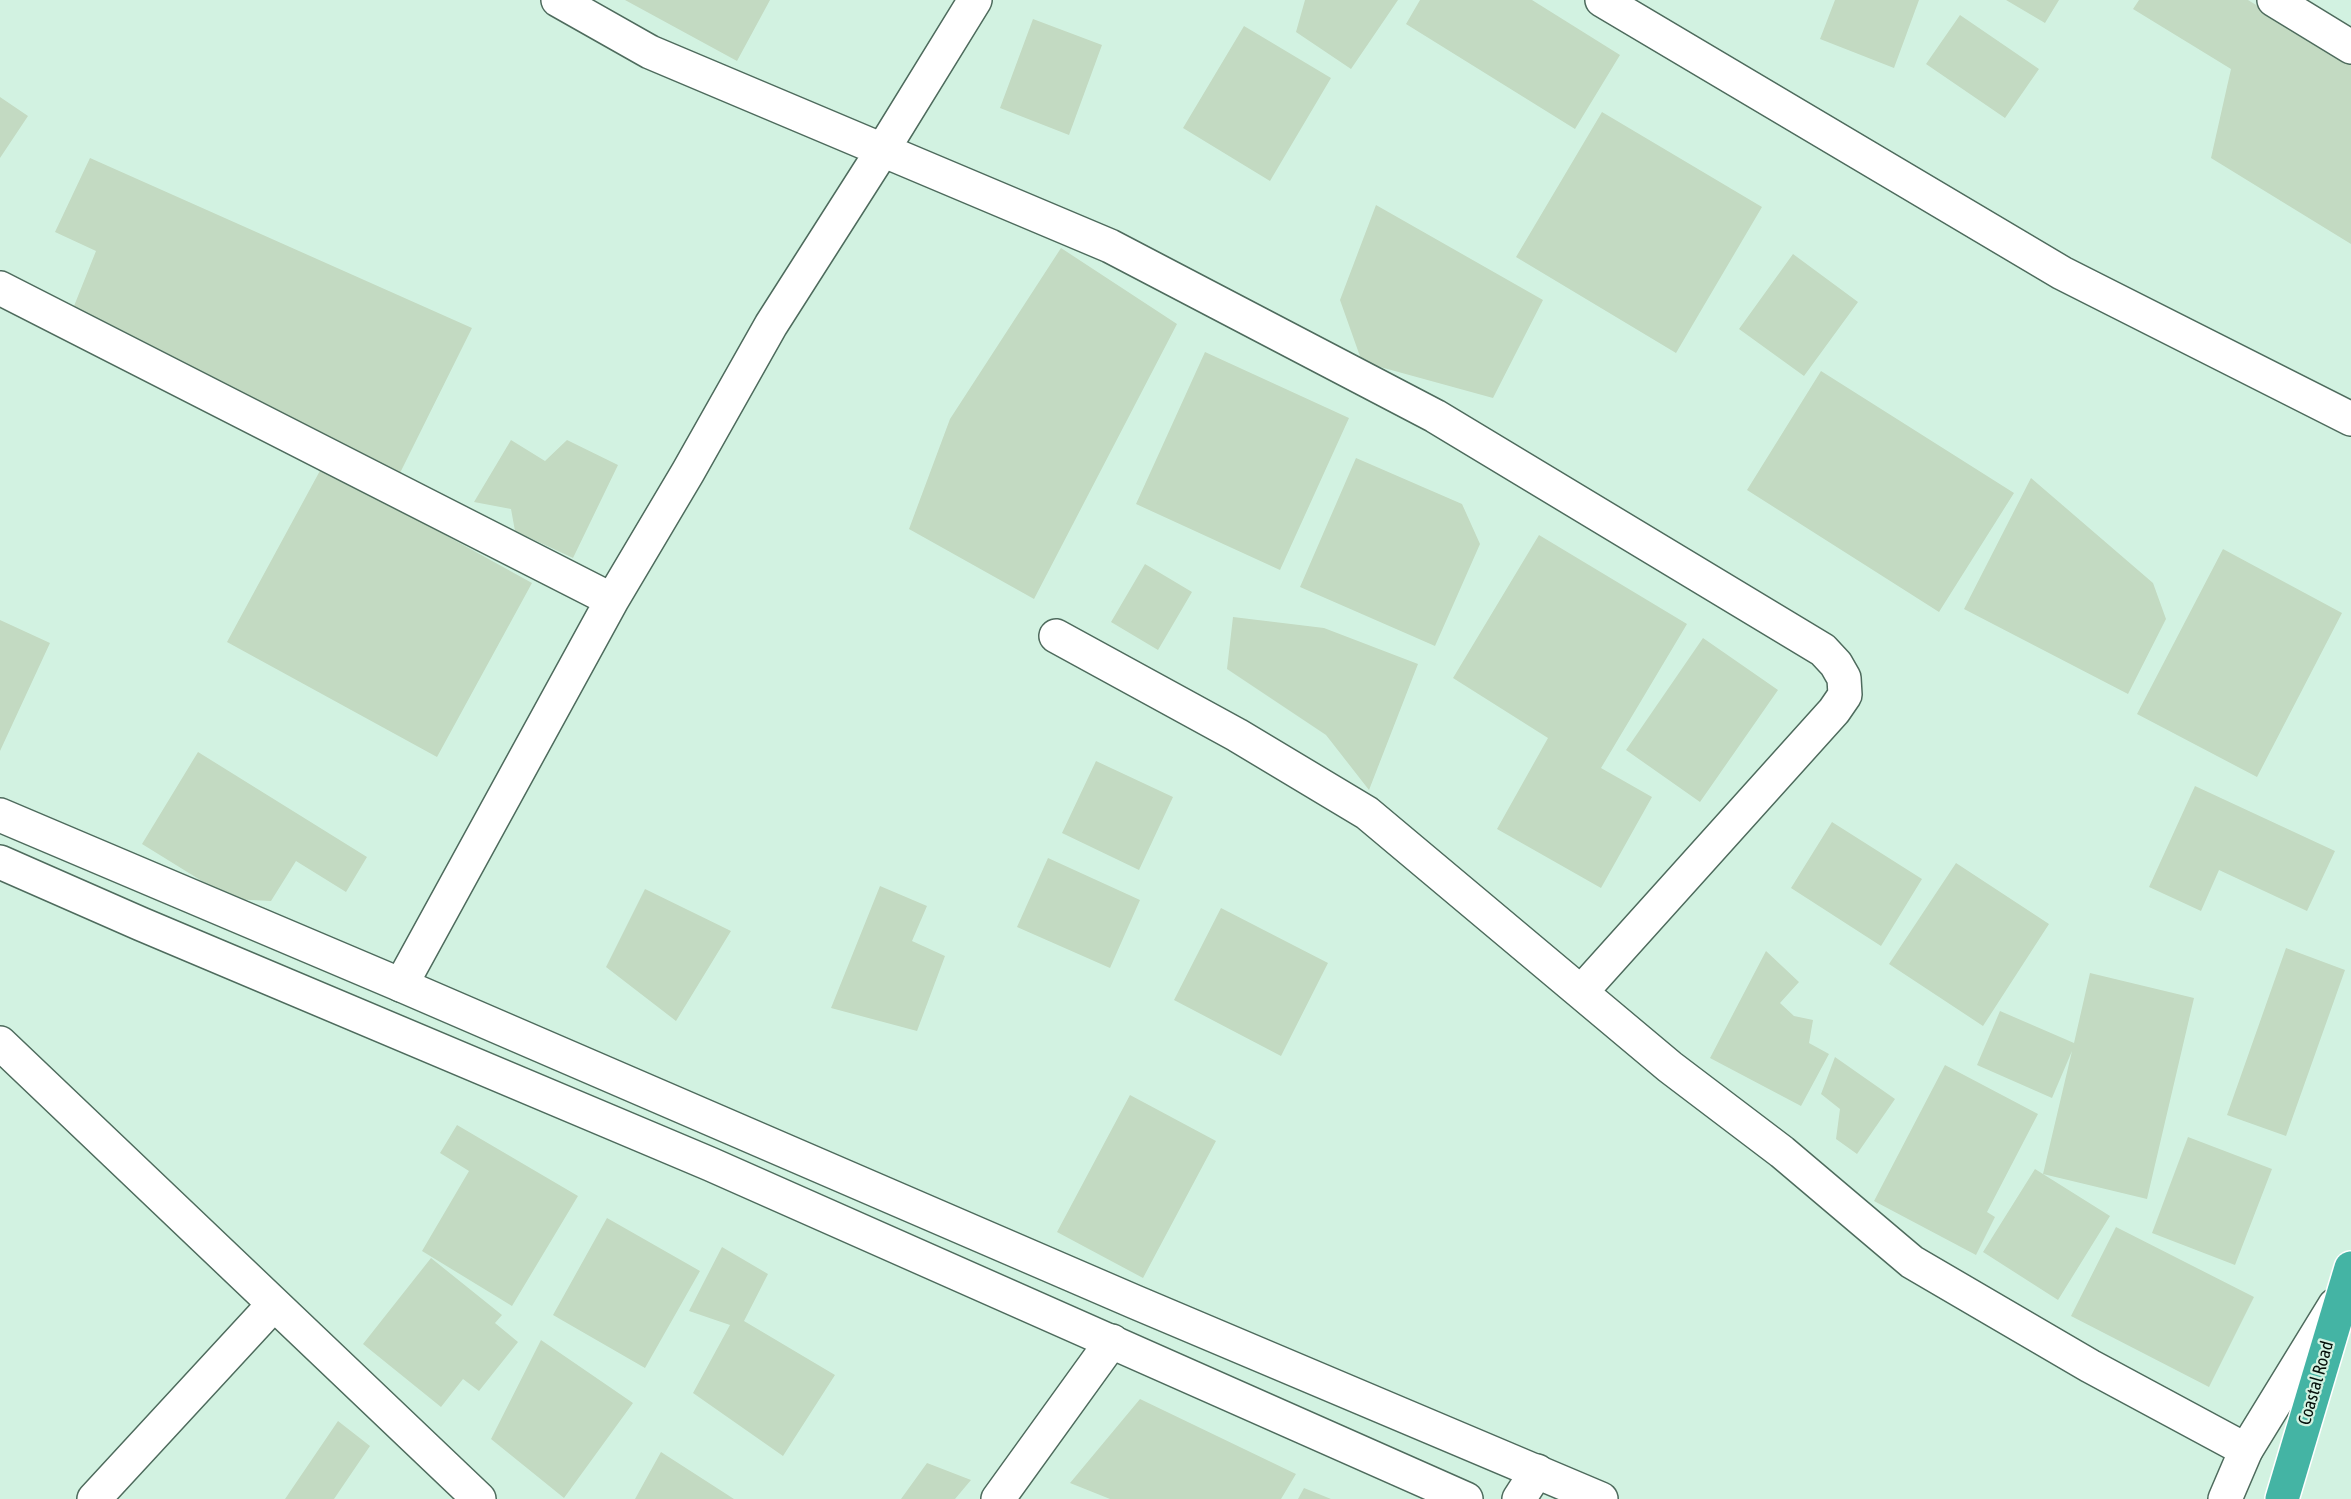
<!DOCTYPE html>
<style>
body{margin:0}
canvas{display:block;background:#d2f2e1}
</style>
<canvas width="2351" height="1499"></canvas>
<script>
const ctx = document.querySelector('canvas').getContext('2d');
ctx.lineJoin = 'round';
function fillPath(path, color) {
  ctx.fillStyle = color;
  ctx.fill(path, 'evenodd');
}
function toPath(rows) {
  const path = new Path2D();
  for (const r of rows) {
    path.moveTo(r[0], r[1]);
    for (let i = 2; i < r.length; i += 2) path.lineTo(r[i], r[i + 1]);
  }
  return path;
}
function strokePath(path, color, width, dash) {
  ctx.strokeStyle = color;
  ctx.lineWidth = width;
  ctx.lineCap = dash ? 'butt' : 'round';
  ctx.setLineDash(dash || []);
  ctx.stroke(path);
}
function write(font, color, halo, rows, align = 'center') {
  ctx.font = font + ' "Asap Condensed",sans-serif';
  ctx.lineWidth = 4.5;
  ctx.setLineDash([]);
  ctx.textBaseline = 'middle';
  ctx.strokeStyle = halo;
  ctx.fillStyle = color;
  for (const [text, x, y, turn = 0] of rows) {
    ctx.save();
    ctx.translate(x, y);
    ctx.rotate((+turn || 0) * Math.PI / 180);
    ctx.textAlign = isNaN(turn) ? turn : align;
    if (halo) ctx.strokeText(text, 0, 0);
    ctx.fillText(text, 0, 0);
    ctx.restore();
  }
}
fillPath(toPath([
 [625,0,770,0,737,61],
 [1305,0,1398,0,1351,69,1296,32],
 [1420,0,1532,0,1620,55,1575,129,1406,24],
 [1835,0,1919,0,1894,68,1820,39],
 [2006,0,2059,0,2045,23],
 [2139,0,2248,0,2351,63,2351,244,2211,158,2231,69,2133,9],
 [1960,15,2039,69,2005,118,1926,64],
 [1033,19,1102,45,1069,135,1000,108],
 [1244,26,1331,78,1270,181,1183,128],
 [0,97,28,116,0,158],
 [1602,112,1762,207,1676,353,1516,257],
 [90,158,472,328,400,473,72,311,96,251,55,232],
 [1376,205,1543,300,1493,398,1362,362,1340,300],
 [1061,248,1177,324,1034,599,909,529,950,419],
 [1793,254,1858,302,1804,376,1739,329],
 [1205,352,1349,418,1280,570,1136,504],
 [1821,371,2014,493,1939,612,1747,490],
 [511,440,545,461,567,440,618,465,573,558,515,531,511,509,474,502],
 [1356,458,1462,504,1480,544,1435,646,1300,587],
 [322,467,532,583,437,757,227,642],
 [2031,478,2153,583,2166,619,2128,694,1964,609],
 [1539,535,1687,624,1601,768,1652,797,1601,888,1497,829,1548,738,1453,678],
 [2223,549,2342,613,2257,777,2137,714],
 [1145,564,1192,592,1158,650,1111,622],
 [1233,617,1324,628,1418,664,1369,790,1326,735,1227,669],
 [0,620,50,643,0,751],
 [1703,638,1778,690,1700,802,1626,750],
 [198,752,367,857,346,892,296,861,271,901,231,899,142,844],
 [1096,761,1173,797,1139,870,1062,833],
 [2195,786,2335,851,2307,911,2219,870,2201,911,2149,887],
 [1832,822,1922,879,1881,946,1791,888],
 [1048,858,1140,900,1110,968,1017,927],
 [1956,863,2049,924,1983,1026,1889,964],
 [880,886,927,906,912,941,945,956,917,1031,831,1008],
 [645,889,731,931,676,1021,606,967],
 [1221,908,1328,963,1281,1056,1174,1000],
 [2286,948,2345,970,2286,1136,2227,1115],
 [1766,951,1799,982,1780,1003,1794,1016,1813,1020,1809,1043,1829,1054,1801,1106,1710,1058],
 [2090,973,2194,998,2147,1199,2043,1174,2072,1051,2052,1098,1977,1065,2000,1011,2074,1043],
 [1835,1057,1895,1099,1857,1154,1836,1139,1840,1109,1821,1094],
 [1945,1065,2038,1114,1987,1212,1995,1217,1976,1255,1874,1201],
 [1130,1095,1216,1141,1143,1278,1057,1232],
 [457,1125,578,1196,512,1306,422,1251,469,1171,440,1153],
 [2188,1137,2272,1169,2235,1265,2152,1233],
 [2035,1169,2110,1216,2058,1300,1983,1252],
 [607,1218,700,1271,645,1368,553,1315],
 [2116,1227,2254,1297,2209,1387,2071,1316],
 [722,1247,768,1274,744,1321,835,1375,783,1456,693,1393,730,1325,689,1311],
 [431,1258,502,1315,495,1323,518,1342,479,1391,463,1379,441,1407,363,1344],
 [541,1340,633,1403,564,1498,491,1439],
 [1140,1399,1296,1474,1281,1499,1110,1499,1070,1483],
 [338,1421,370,1446,334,1499,285,1499],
 [661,1452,734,1499,635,1499],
 [927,1463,971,1480,955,1499,901,1499],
 [1304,1488,1331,1499,1298,1499]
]), '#c3dac2');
const street = toPath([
 [558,0,650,52,1110,246,1435,416,1823,650,1836,664,1844,678,1845,695,1834,711,1582,991],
 [1602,0,2062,273,2351,419],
 [2274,0,2351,47],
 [0,288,612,600],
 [1056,636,1237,735,1367,813,1670,1067,1782,1152,1912,1262,2090,1366,2246,1450],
 [401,985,612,600,688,472,771,325,882,151,975,0],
 [0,1043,479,1499],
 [94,1499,274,1304],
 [998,1499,1112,1341],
 [1519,1499,1537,1471]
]);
const secondary = toPath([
 [0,815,401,985,1135,1302,1601,1499],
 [0,862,141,924,710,1164,1466,1499],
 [2225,1499,2246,1450,2335,1305]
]);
const highway = toPath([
 [2282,1499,2351,1268]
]);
strokePath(street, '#4e6b5d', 36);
strokePath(secondary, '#4e6b5d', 36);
strokePath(highway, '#fff', 36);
strokePath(street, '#fff', 33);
strokePath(secondary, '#fff', 33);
strokePath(highway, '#44b4a4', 33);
write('18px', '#050f0a', '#d2f2e1', [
 ["Coastal Road",2316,1383,-74]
]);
</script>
